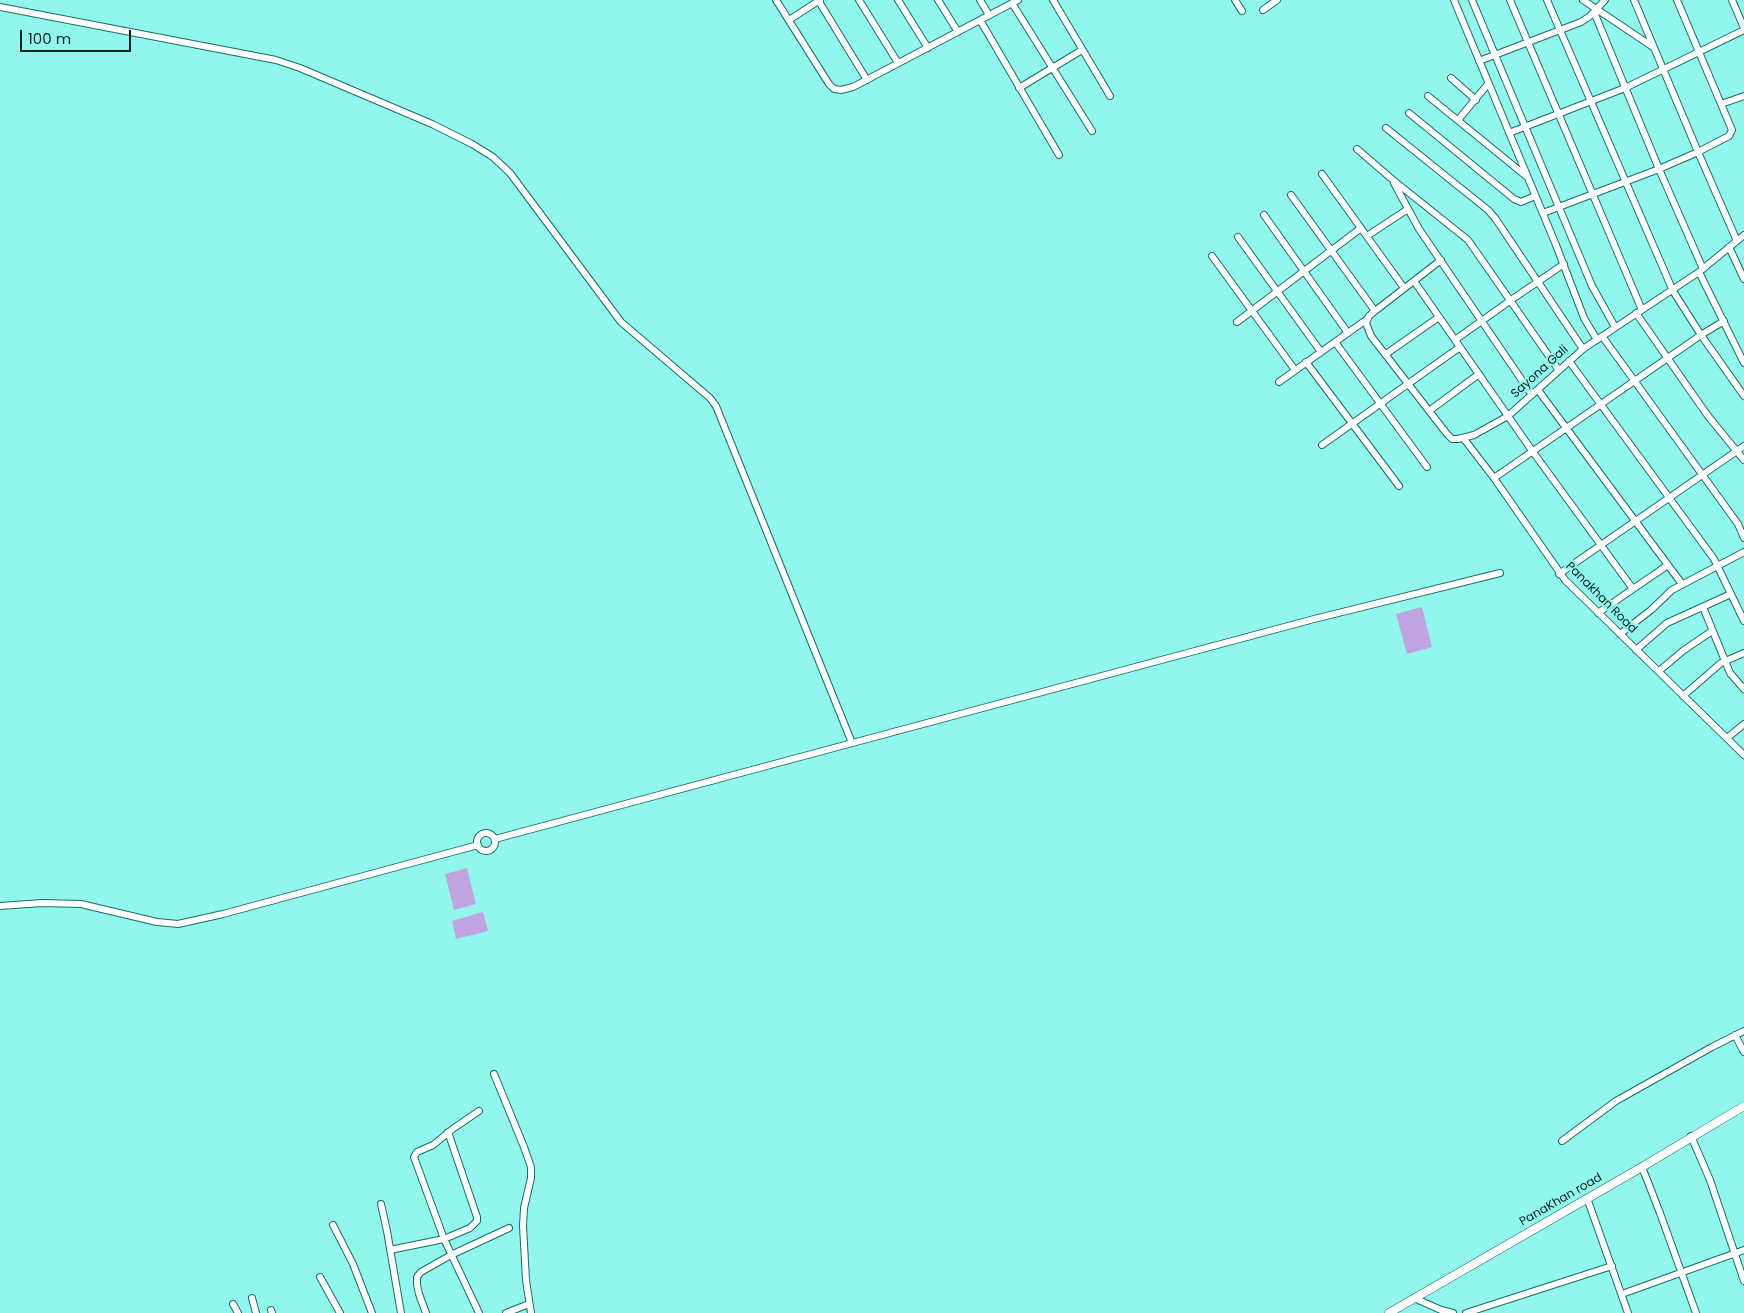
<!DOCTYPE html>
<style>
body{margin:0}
#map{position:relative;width:1744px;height:1313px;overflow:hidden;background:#91f7ed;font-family:Poppins,sans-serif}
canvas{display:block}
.scale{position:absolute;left:20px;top:30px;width:111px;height:22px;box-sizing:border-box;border:2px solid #01221f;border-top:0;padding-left:6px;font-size:15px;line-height:18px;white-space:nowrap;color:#01221f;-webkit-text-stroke:4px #91f7ed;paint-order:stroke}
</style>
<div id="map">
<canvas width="1744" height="1313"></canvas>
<div class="scale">100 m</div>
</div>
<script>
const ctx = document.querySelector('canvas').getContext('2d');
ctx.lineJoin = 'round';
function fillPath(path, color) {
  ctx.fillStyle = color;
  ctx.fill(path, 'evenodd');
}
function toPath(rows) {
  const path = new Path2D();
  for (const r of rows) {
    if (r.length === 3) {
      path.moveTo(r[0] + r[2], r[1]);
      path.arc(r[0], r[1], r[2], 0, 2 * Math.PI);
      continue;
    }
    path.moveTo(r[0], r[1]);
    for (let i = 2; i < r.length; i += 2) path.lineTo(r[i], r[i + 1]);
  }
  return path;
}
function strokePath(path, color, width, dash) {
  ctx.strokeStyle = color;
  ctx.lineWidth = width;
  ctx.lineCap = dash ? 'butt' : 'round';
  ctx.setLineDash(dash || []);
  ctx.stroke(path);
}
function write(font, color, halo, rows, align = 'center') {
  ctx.font = font + ' Poppins,sans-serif';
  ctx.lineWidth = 4.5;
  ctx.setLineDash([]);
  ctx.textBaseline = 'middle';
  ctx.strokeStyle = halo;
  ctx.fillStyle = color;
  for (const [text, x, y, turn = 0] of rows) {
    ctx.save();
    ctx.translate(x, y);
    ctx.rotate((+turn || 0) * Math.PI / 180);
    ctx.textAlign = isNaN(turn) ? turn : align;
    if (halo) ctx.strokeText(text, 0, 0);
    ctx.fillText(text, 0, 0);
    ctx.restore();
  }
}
fillPath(toPath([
 [1422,607,1432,647,1407,654,1396,614],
 [467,868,476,904,454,910,445,874],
 [483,912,488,931,456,939,452,921]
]), '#c2a3e1');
const minor = toPath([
 [776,0,829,84,834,89,841,90,853,87,1018,0],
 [818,0,867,80],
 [859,0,898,63],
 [898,0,928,48],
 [938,0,958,32],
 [980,0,989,15],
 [1053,0,1110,96],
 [1235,0,1242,11],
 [1454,0,1556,245,1584,318,1597,340],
 [1472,0,1592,286,1615,327],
 [1510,0,1642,310],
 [1547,0,1673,291,1701,335,1744,396],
 [1583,0,1653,47],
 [1634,0,1698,152,1729,136,1732,130,1677,0],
 [1732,0,1744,28],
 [1012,3,1092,131],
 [0,7,276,60,300,68,432,124,472,144,493,157,510,173,621,322,710,398,716,406,852,743],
 [1263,10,1277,0],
 [1594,12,1659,169,1703,269],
 [789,20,820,0],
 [980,20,1059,155],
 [1479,61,1581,22,1590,16,1605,0],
 [1451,78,1476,100],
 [1019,88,1082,50],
 [1428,96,1526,176],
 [1721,104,1744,96],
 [1409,113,1514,199,1521,202,1535,196],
 [1458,120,1488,84],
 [1386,128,1488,210,1495,218,1583,349],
 [1509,133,1625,88,1744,30],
 [1357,149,1393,180,1468,240,1558,369],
 [1322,174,1404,288],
 [1394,183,1419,229,1532,395],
 [1291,195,1375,311],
 [1543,213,1659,169,1698,152,1737,241],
 [1264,215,1348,333],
 [1367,236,1408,209],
 [1238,237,1321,352],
 [1729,247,1744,279],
 [1212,256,1295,370],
 [1441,260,1375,311,1369,316,1366,323,1371,336,1447,434,1452,439,1458,439,1474,435,1508,416,1583,349,1699,272,1744,235],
 [1699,272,1744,363],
 [1414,281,1533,452,1633,589],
 [1636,313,1708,416,1744,460],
 [1237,322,1361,228],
 [1602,336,1738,524,1744,538],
 [1455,340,1511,300,1564,264],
 [1335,342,1427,467],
 [1386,354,1439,317],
 [1569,361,1714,559,1744,621],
 [1306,362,1399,486],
 [1279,382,1366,320],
 [1538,390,1682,584],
 [1429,411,1479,374],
 [1464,439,1494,478,1565,580,1744,755],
 [1322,445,1460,347],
 [1494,478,1701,335,1724,321],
 [1559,574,1744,446],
 [1703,607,1730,673,1744,689],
 [1598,613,1668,565],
 [1620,634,1651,610,1672,590,1744,552],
 [1636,650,1667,623,1731,594],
 [1659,671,1684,650,1712,631],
 [1683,696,1721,663,1744,653],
 [1727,738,1744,724],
 [486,842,9],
 [495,839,1314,619,1500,573],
 [0,906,42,903,81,904,157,922,178,924,223,914,478,845],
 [1735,1035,1744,1052],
 [494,1074,524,1147,531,1167,531,1178,524,1208,523,1226,526,1280,531,1313],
 [479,1111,454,1128,433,1145,417,1152,414,1157,444,1239,479,1313],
 [1691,1136,1710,1180,1744,1281],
 [1562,1141,1616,1101,1712,1047,1744,1031],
 [1642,1167,1660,1213,1696,1313],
 [1587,1198,1628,1313],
 [381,1204,387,1231,401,1313],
 [333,1225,353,1264,372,1313],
 [390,1250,444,1239,470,1228,477,1221,477,1217,448,1132],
 [320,1277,340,1313],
 [1622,1294,1744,1250],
 [252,1298,256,1313],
 [1414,1298,1441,1310,1453,1313],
 [233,1304,238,1313],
 [271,1310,272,1313],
 [426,1313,419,1294,417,1285,417,1277,421,1272,451,1255,509,1228],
 [506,1313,529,1304],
 [1466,1313,1612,1266]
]);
const tertiary = toPath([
 [1389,1313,1642,1167,1744,1106]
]);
strokePath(minor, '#176d66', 8);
strokePath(tertiary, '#176d66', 9);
strokePath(minor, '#fff', 6);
strokePath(tertiary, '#fff', 8);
write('12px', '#01221f', '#91f7ed', [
 ["Sayona Gali",1540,372,-42],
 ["Panakhan Road",1601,598,45],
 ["PanaKhan road",1561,1200,-30]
]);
</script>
